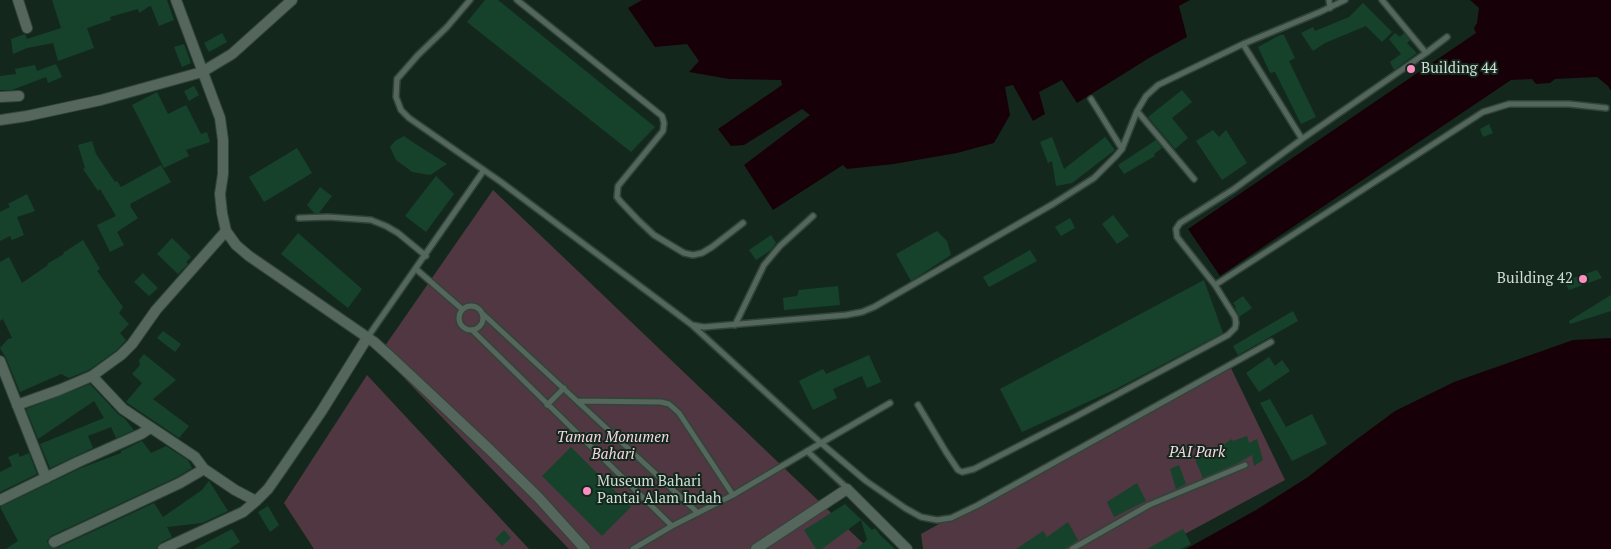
<!DOCTYPE html>
<style>
body{margin:0}
canvas{display:block;background:#13271c}
</style>
<canvas width="1611" height="549"></canvas>
<script>
const ctx = document.querySelector('canvas').getContext('2d');
ctx.lineJoin = 'round';
function fillPath(path, color) {
  ctx.fillStyle = color;
  ctx.fill(path, 'evenodd');
}
function toPath(rows) {
  const path = new Path2D();
  for (const r of rows) {
    if (r.length === 3) {
      path.moveTo(r[0] + r[2], r[1]);
      path.arc(r[0], r[1], r[2], 0, 2 * Math.PI);
      continue;
    }
    path.moveTo(r[0], r[1]);
    for (let i = 2; i < r.length; i += 2) path.lineTo(r[i], r[i + 1]);
  }
  return path;
}
function strokePath(path, color, width, dash) {
  ctx.strokeStyle = color;
  ctx.lineWidth = width;
  ctx.lineCap = dash ? 'butt' : 'round';
  ctx.setLineDash(dash || []);
  ctx.stroke(path);
}
function write(font, color, halo, rows, align = 'center') {
  ctx.font = font + ' "PT Serif",serif';
  ctx.lineWidth = 4;
  ctx.setLineDash([]);
  ctx.textBaseline = 'middle';
  ctx.strokeStyle = halo;
  ctx.fillStyle = color;
  for (const [text, x, y, turn = 0] of rows) {
    ctx.save();
    ctx.translate(x, y);
    ctx.rotate((+turn || 0) * Math.PI / 180);
    ctx.textAlign = isNaN(turn) ? turn : align;
    if (halo) ctx.strokeText(text, 0, 0);
    ctx.fillText(text, 0, 0);
    ctx.restore();
  }
}
fillPath(toPath([
 [493,190,869,549,569,549,380,353],
 [1228,362,1285,480,1157,549,923,549,921,534],
 [367,375,529,549,314,549,284,503]
]), '#503741');
fillPath(toPath([
 [642,0,1190,0,1179,6,1187,37,1149,58,1077,103,1062,80,1039,92,1045,114,1033,121,1013,85,1005,87,1010,115,994,143,957,153,894,164,847,169,843,165,773,210,744,165,810,115,802,109,744,145,731,146,718,129,782,85,781,80,729,79,689,72,699,61,687,44,655,47,628,8],
 [1470,0,1611,0,1611,91,1608,86,1597,77,1555,79,1550,83,1536,84,1532,79,1511,80,1220,276,1188,229,1476,33,1474,28,1477,23,1479,8],
 [1611,338,1611,549,1186,549,1256,510,1308,477,1345,448,1395,411,1454,382,1573,340]
]), '#180009');
fillPath(toPath([
 [52,0,167,0,174,20,159,26,151,6,148,7,139,13,138,9,110,17,111,20,87,28,94,48,58,61,53,43,27,48,13,54,11,39,25,34,27,39,61,28],
 [485,0,498,0,655,127,631,152,467,22],
 [1363,3,1392,32,1382,42,1366,26,1325,43,1313,51,1301,33,1313,27,1315,31,1349,17],
 [222,33,227,42,209,52,204,43],
 [1395,33,1400,37,1404,33,1410,40,1407,43,1417,53,1394,70,1390,62,1401,54,1389,39],
 [1280,35,1284,35,1295,58,1289,61,1316,117,1301,124,1275,72,1270,73,1258,47],
 [184,44,191,63,182,67,174,47],
 [56,64,62,77,48,83,46,77,12,90,0,90,0,76,16,74,15,69,35,65,37,71],
 [194,86,199,95,189,101,184,91],
 [1182,90,1192,102,1172,118,1188,138,1175,149,1148,117],
 [157,92,168,114,186,105,201,134,207,132,210,142,186,150,189,156,164,168,132,105],
 [1489,124,1493,133,1483,137,1480,129],
 [1213,130,1219,137,1226,130,1247,163,1222,180,1196,141],
 [404,136,411,141,447,164,430,175,412,172,407,168,396,160,390,147,395,141],
 [1052,137,1064,169,1105,137,1115,150,1072,183,1056,186,1052,161,1048,163,1040,142],
 [1156,140,1162,148,1154,154,1155,156,1124,174,1118,165],
 [92,141,96,154,115,182,117,181,121,187,161,165,171,182,130,204,131,205,130,206,138,218,117,232,124,245,110,252,97,225,116,216,100,189,98,191,83,169,85,168,78,145],
 [297,148,312,173,264,202,249,177],
 [436,176,454,194,426,232,405,216],
 [320,187,332,196,319,213,314,213,307,205],
 [27,194,35,211,17,217,24,235,12,240,10,236,0,241,0,212,10,207,8,204],
 [1113,215,1129,236,1117,244,1102,224],
 [1070,218,1075,228,1061,236,1055,227],
 [937,231,947,241,951,255,911,281,896,254],
 [298,233,362,289,348,308,281,254],
 [771,235,776,243,771,250,756,260,749,250],
 [172,238,191,257,186,262,188,264,178,274,157,254],
 [83,240,100,269,97,271,123,307,119,313,129,324,120,333,126,340,117,350,89,370,69,378,61,374,20,392,6,358,0,348,8,339,12,338,3,319,0,321,0,262,9,257,22,283,48,265,47,264,64,254,63,253],
 [1030,250,1037,261,989,287,983,277],
 [1597,270,1602,278,1569,290,1564,281],
 [143,273,158,288,149,296,134,282],
 [1204,280,1223,333,1116,389,1022,432,1000,389],
 [838,286,840,305,784,310,783,298,797,296,799,290],
 [1611,295,1611,311,1570,324,1569,321],
 [1243,296,1252,308,1239,317,1235,308,1236,307,1233,303],
 [1293,311,1298,321,1238,355,1233,346],
 [163,331,181,344,175,352,157,338],
 [144,354,176,380,153,399,189,426,179,438,126,402,142,383,132,374,140,365,139,360],
 [869,355,881,382,867,388,862,376,833,389,837,398,813,410,799,381,823,369,826,374],
 [1269,357,1275,366,1282,360,1290,371,1259,392,1246,373],
 [90,384,118,414,125,419,134,430,116,438,111,427,88,436,93,448,50,468,40,444,104,418,94,401,38,439,26,409],
 [1270,399,1286,427,1312,414,1327,444,1292,461,1260,403],
 [1247,436,1249,443,1257,439,1263,460,1254,466,1252,455,1236,464,1203,478,1196,462,1196,458,1216,450,1232,439,1233,441],
 [142,441,151,453,166,446,188,460,192,468,177,477,51,536,47,541,50,547,57,548,154,503,163,517,202,490,209,481,228,511,202,523,167,527,172,537,160,543,156,549,6,549,18,541,0,507,81,468,121,453,121,451],
 [571,447,631,507,602,536,542,476],
 [18,453,20,457,29,453,37,474,0,492,0,472,12,466,8,457],
 [1179,465,1186,484,1176,489,1170,469],
 [1137,483,1146,501,1114,517,1107,502],
 [845,504,872,530,875,528,880,535,895,549,856,549,867,540,861,520,822,549,816,549,804,530],
 [268,506,279,525,270,532,258,512],
 [1068,522,1078,540,1065,549,1016,549,1043,531,1047,537],
 [232,529,240,542,229,549,194,549],
 [1183,529,1191,544,1181,549,1147,549],
 [504,530,511,538,502,546,495,539]
]), '#16422c');
const service = toPath([
 [470,0,447,27,418,55,397,79,396,97,401,110,409,118,501,182,692,325,704,327,846,315,862,312,874,307,1053,204,1094,178,1116,156,1122,149,1137,111,1146,96,1158,85,1243,44,1320,12,1345,0],
 [517,0,662,116,664,123,663,131,618,186,617,197,620,201,638,220,654,235,684,253,693,255,702,253,712,247,743,223],
 [1329,0,1330,8],
 [1382,0,1426,53],
 [1243,44,1302,139,1234,189,1180,223,1176,229,1177,237,1215,285,1483,112,1509,104,1569,104,1606,108],
 [1091,99,1122,149],
 [1137,111,1194,179],
 [1302,139,1426,53,1447,37],
 [299,218,328,217,371,220,386,226,398,233,426,256],
 [416,269,462,309],
 [471,318,12],
 [483,314,698,513],
 [735,325,764,265,780,246,813,216],
 [693,326,821,443,890,403],
 [472,330,672,526],
 [367,338,484,170],
 [577,401,661,402,669,404,679,413,733,495],
 [547,405,564,388],
 [918,405,946,452,958,470,962,472,974,469,1075,417,1228,335,1235,328,1236,323,1235,317,1215,285],
 [807,451,847,488],
 [633,549,672,526,733,495,821,443,866,481,905,508,921,517,937,520,951,518,978,505,1271,342],
 [1072,549,1149,505,1245,465]
]);
const minor = toPath([
 [18,0,27,28],
 [176,0,220,118,223,140,223,174,220,194,222,213,226,231,236,245,249,256,374,342,394,360,488,448,538,497,585,549],
 [0,97,19,96],
 [0,120,27,116,101,100,202,72,232,54,292,0],
 [0,361,46,478],
 [92,376,123,409,195,457,204,469,235,490,256,501,243,512,163,549],
 [17,405,59,390,92,376,121,355,132,344,156,310,226,231],
 [0,500,78,462,141,434,150,428],
 [256,501,268,489,282,469,321,412,367,338],
 [54,542,180,483,204,469],
 [756,549,847,489,907,549]
]);
strokePath(service, '#31443a', 8);
strokePath(minor, '#31443a', 12);
strokePath(service, '#55675c', 5);
strokePath(minor, '#55675c', 10);
for (const [x, y, r, color] of [
 [1411,69,5,"#fd8ebf"],
 [1583,279,5,"#fd8ebf"],
 [587,491,5,"#fd8ebf"]
]) {
  const dot = new Path2D();
  dot.arc(x, y, r, 0, 2 * Math.PI);
  ctx.fillStyle = color;
  ctx.fill(dot);
  strokePath(dot, '#13271c', 2);
}
write('15px', '#d1ddd6', '#13271c', [
 ["Building 44",1421,69],
 ["Building 42",1573,279,"right"],
 ["Museum Bahari",597,482],
 ["Pantai Alam Indah",597,499]
], 'left');
write('italic 15px', '#f6d7e3', '#13271c', [
 ["Taman Monumen",613,438],
 ["Bahari",613,455],
 ["PAI Park",1197,453]
]);
</script>
